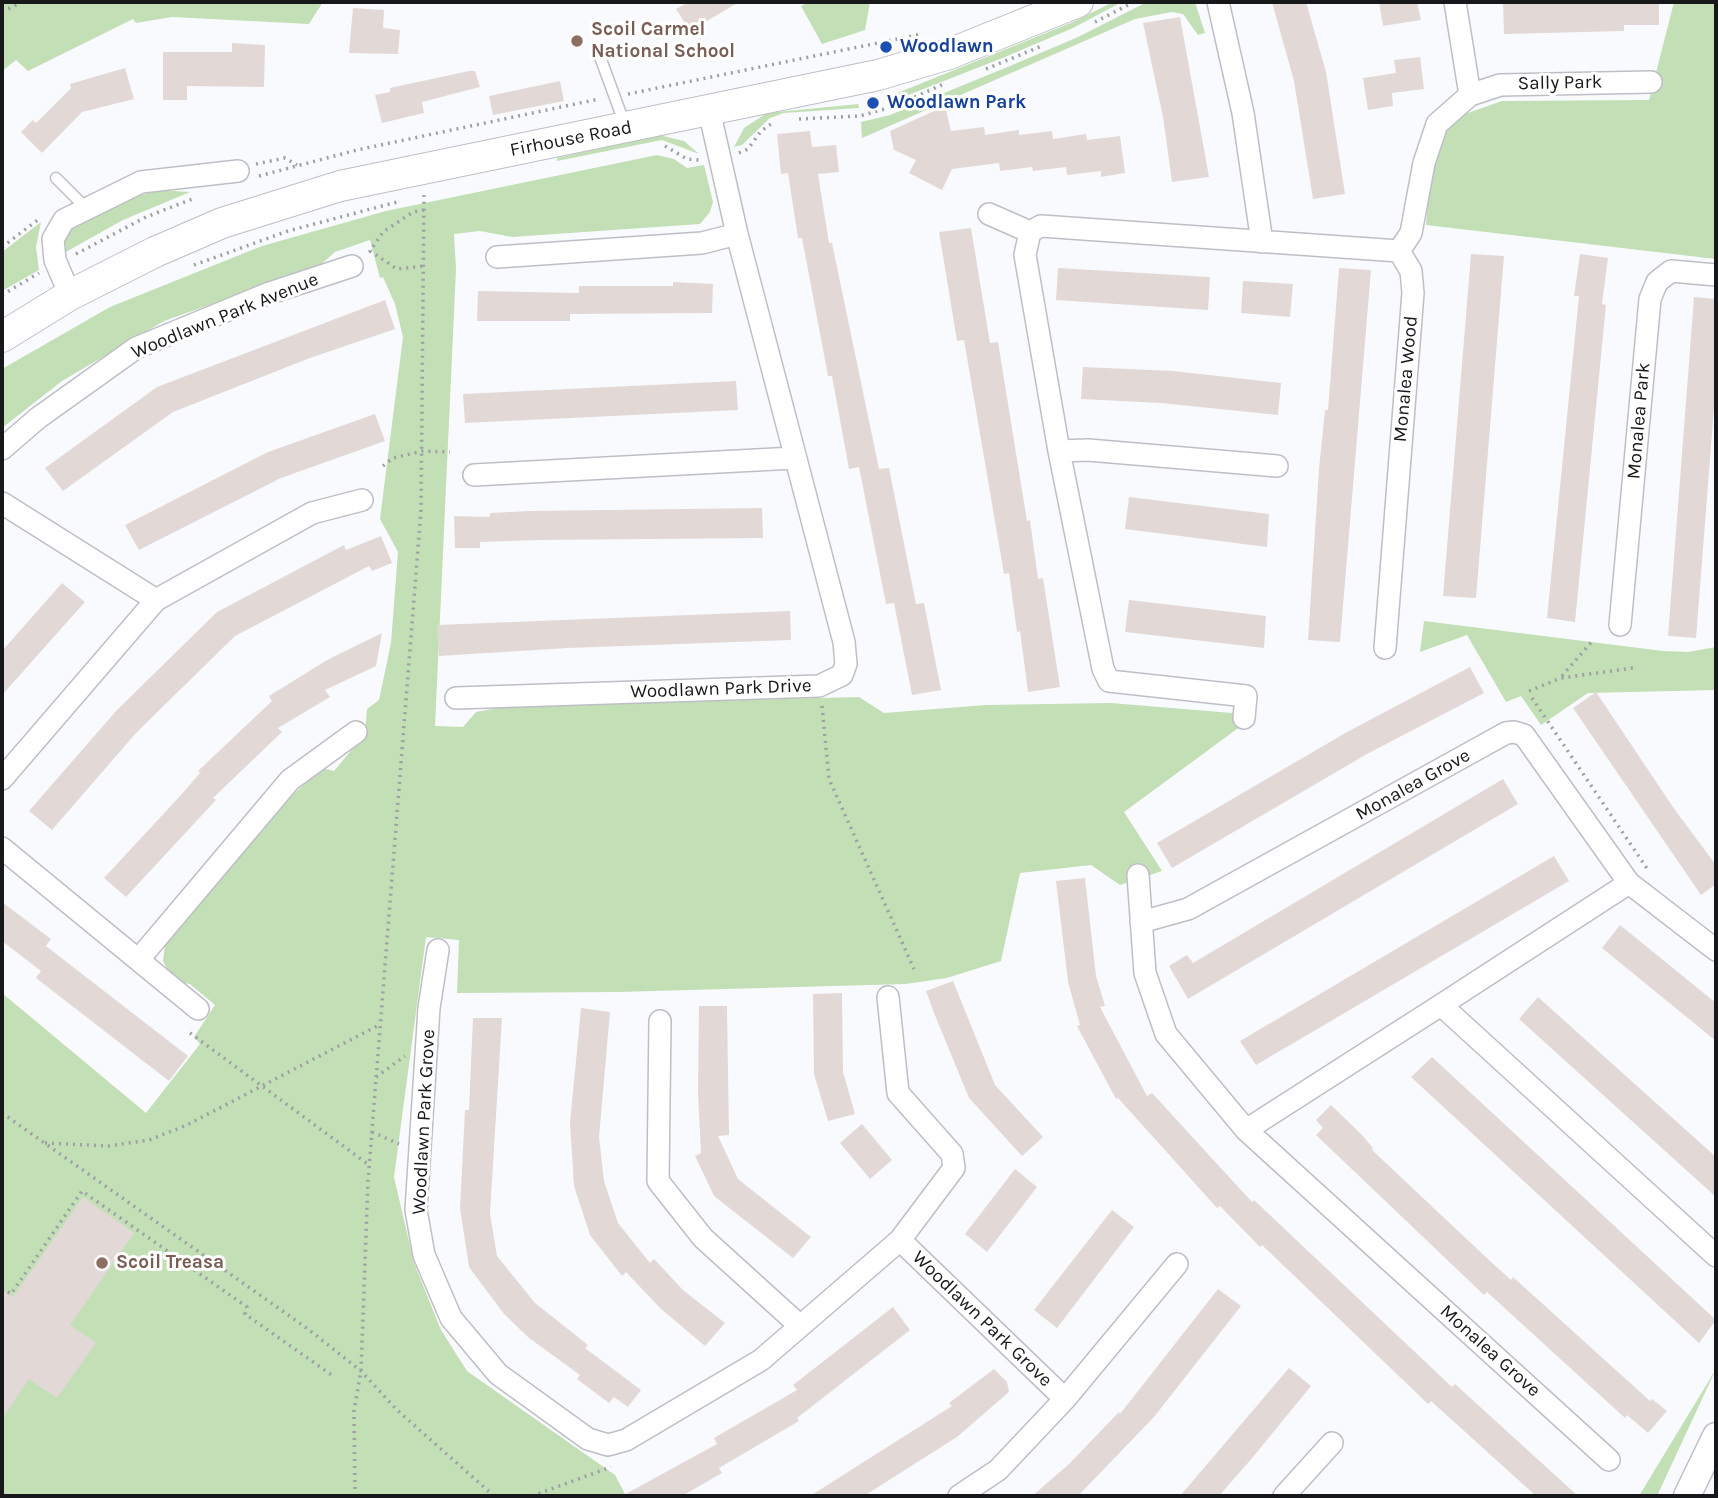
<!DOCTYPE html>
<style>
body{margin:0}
#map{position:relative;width:1718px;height:1498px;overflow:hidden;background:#f9fafe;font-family:Karla,sans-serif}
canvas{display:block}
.frame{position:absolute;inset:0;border:4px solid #17181a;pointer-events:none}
</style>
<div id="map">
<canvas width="1718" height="1498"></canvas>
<div class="frame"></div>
</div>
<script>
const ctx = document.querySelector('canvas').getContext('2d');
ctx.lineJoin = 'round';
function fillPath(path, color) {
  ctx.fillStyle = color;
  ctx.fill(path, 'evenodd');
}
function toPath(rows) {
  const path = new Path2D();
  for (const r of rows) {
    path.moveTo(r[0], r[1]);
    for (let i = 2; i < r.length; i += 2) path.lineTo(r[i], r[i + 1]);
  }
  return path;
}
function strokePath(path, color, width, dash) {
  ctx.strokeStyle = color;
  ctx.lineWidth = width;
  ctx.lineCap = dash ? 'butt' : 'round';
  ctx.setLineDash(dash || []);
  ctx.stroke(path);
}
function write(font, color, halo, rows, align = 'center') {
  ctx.font = font + ' Karla,sans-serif';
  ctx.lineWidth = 6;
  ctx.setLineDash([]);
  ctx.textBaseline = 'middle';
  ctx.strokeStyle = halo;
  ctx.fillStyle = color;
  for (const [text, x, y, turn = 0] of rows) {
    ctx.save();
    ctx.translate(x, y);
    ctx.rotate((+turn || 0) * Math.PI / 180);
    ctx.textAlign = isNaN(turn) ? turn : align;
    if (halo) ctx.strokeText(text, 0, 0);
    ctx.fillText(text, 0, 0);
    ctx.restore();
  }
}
fillPath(toPath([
 [2,2,323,2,309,24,172,17,136,23,133,19,28,71,16,60,2,71],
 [809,2,870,2,865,30,822,44,801,6],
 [1113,2,1122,2,1073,28,1005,57,893,101,890,96,1073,22],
 [1147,2,1195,2,1205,33,1198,35,1183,14,1172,12,1135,19,862,138,861,122,890,115,1010,66,1078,37],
 [1674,2,1716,2,1716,259,1426,225,1431,167,1442,134,1465,114,1502,101,1649,100],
 [858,104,859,108,784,113,770,118,742,145,734,147,744,128,767,113],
 [659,135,684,141,699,154,662,140,557,161,557,158],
 [657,155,674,159,687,168,704,165,713,202,710,212,700,224,512,237,480,231,454,234,456,269,435,726,463,727,476,712,508,706,859,697,884,713,986,705,1111,703,1256,715,1124,812,1162,871,1120,885,1091,865,1020,873,1001,961,947,978,905,984,618,992,457,993,459,940,426,937,394,1177,414,1263,441,1330,467,1371,615,1475,626,1496,2,1496,2,993,146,1113,200,1044,194,1037,215,1005,190,984,178,982,169,973,163,961,165,944,209,887,286,801,322,768,334,771,365,734,367,709,379,700,391,643,398,552,380,519,403,337,395,304,383,277,380,278,370,240,335,252,319,266,164,321,62,381,2,428,2,369,110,307,262,246,386,211],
 [159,190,190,192,123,220,64,253,63,233,118,201],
 [41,222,36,247,39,270,2,291,2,252],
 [1424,621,1663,651,1688,652,1716,647,1716,690,1588,693,1541,725,1521,696,1506,702,1467,635,1420,652],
 [1716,1369,1657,1496,1639,1496]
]), '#c3dfb6');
fillPath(toPath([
 [689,2,739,2,690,31,676,9],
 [1272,2,1306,2,1326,72,1345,194,1313,199,1294,81],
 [1379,2,1417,2,1421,20,1383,26],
 [1503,2,1659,2,1659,25,1624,25,1624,31,1504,34],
 [353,8,384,10,383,28,400,30,398,54,349,53],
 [1180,17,1209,177,1172,182,1163,117,1143,23],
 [232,43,265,45,264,87,187,86,187,100,163,100,163,52,232,52],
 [1420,57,1424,89,1392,93,1393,106,1368,110,1363,78,1396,73,1394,60],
 [125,68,134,99,82,112,42,153,21,132,33,120,36,123,71,88,70,84],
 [469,71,475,71,480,87,422,102,424,113,382,123,375,95,390,92,390,88],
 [560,81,564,101,493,115,489,96],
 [945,106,951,131,984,127,985,135,1019,130,1019,135,1052,131,1053,139,1086,134,1087,140,1120,136,1125,173,1101,177,1101,171,1067,175,1066,167,1033,171,1032,167,1000,171,999,163,952,169,942,190,909,173,916,160,894,150,890,131],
 [810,131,812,147,836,145,839,172,818,174,829,243,832,243,879,469,889,468,916,604,924,603,941,690,912,695,894,603,886,604,859,467,849,469,832,376,828,376,802,238,798,238,788,173,781,174,777,134],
 [971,228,990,343,998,342,1027,521,1030,520,1038,579,1043,578,1060,687,1028,692,1020,631,1017,632,1009,573,1004,574,964,340,957,341,939,232],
 [1471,254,1504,256,1476,598,1443,596],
 [1580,254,1608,258,1602,304,1606,305,1575,622,1547,618,1579,296,1574,296],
 [1058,268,1210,277,1208,310,1056,300],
 [1339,268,1371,270,1340,642,1308,640,1319,469,1325,410,1328,410],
 [1243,281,1293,284,1290,317,1241,313],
 [673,282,713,284,712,313,570,314,570,321,477,321,478,291,579,293,579,286,673,286],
 [1694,297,1716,299,1714,408,1696,638,1668,636],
 [385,300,395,329,310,358,173,412,63,491,45,468,157,387],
 [1083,367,1173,371,1281,383,1278,415,1161,403,1081,399],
 [736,381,738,410,465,423,463,394],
 [375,414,385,441,281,478,139,550,125,525,268,452],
 [1129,497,1269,514,1267,547,1125,529],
 [762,508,763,538,538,540,480,542,480,548,455,548,454,516,490,517,490,513,530,511],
 [381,536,392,563,372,571,369,566,235,636,136,733,52,830,29,811,116,711,217,612,344,545,346,550],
 [62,583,85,602,2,695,2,651],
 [1129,600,1266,616,1264,648,1125,632],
 [790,611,791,640,568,648,439,656,437,625],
 [382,633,376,666,325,690,330,697,278,728,282,732,213,798,216,800,126,897,104,878,180,796,200,773,198,771,272,701,269,696,327,660],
 [1470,667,1484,693,1367,754,1172,868,1157,843,1347,732],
 [1596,692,1675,810,1716,865,1716,884,1701,895,1573,708],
 [1503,779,1518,804,1188,999,1169,966,1187,955,1193,963],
 [1554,856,1569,881,1256,1065,1240,1041],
 [1085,878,1096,976,1105,1006,1100,1007,1147,1096,1152,1093,1252,1202,1254,1200,1452,1387,1455,1384,1578,1496,1536,1496,1431,1401,1428,1404,1262,1245,1260,1247,1220,1206,1217,1208,1118,1098,1116,1099,1077,1026,1080,1025,1068,982,1056,881],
 [2,902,51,939,46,946,188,1056,169,1081,36,978,41,971,2,941],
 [1620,925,1716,1003,1716,1041,1602,948],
 [953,981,995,1085,1043,1137,1022,1156,969,1098,934,1013,926,991],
 [842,993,843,1072,855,1114,828,1121,814,1074,813,994],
 [1538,997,1716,1157,1716,1197,1519,1019],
 [699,1006,727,1006,729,1135,718,1136,738,1179,811,1237,793,1258,714,1196,695,1156,701,1153,698,1094],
 [581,1008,610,1012,599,1137,604,1181,618,1223,650,1263,654,1259,683,1290,725,1323,705,1346,660,1308,626,1272,622,1276,590,1235,574,1186,570,1123],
 [473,1018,502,1018,490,1213,497,1256,535,1303,588,1345,585,1348,641,1390,628,1407,614,1397,609,1403,577,1379,580,1375,529,1338,504,1314,469,1267,460,1208,465,1110,469,1110],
 [1432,1057,1716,1320,1699,1343,1411,1077],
 [1331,1105,1362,1135,1373,1148,1372,1150,1490,1261,1511,1280,1513,1277,1650,1401,1652,1399,1667,1411,1648,1433,1627,1415,1625,1418,1487,1292,1484,1295,1316,1135,1323,1128,1316,1120],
 [862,1124,892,1160,870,1179,840,1143],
 [1015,1169,1037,1187,987,1252,965,1234],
 [83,1197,134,1233,70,1325,96,1343,57,1398,29,1379,2,1419,2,1290,13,1297],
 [1112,1210,1134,1227,1057,1328,1034,1310],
 [1218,1289,1241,1306,1154,1417,1078,1496,1032,1496,1068,1465,1119,1412,1120,1414],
 [893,1307,910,1330,797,1418,799,1421,719,1468,722,1473,682,1496,622,1496,717,1444,714,1438,797,1390,793,1385],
 [1289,1368,1311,1386,1253,1457,1219,1496,1180,1496],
 [994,1369,1007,1382,1009,1392,957,1437,864,1496,810,1496,952,1406,949,1403]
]), '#e2d9d7');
const service = toPath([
 [599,54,625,125],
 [56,178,87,209]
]);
const minor = toPath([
 [1218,2,1243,113,1262,242],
 [1455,2,1470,95],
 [989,214,1030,232],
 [1399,251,1411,233,1424,163,1437,124,1470,95,1500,85,1651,82],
 [497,257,702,243,737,234],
 [70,295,55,260,53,239,64,220,141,182,238,171],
 [2,449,38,418,136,348,267,294,352,266],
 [1059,451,1088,450,1277,466],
 [474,475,794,458],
 [2,503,156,600,2,779],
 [156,600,312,513,362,500],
 [1620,625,1650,299,1657,282,1671,271,1716,275],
 [456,698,819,686,842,675,846,664,844,642,737,234,709,110],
 [1244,718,1246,696,1109,681,1103,669,1059,451,1025,255,1030,232,1041,226,1399,251,1411,271,1413,293,1385,648],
 [2,848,198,1009],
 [1138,875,1145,973,1166,1034,1246,1130],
 [1141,922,1188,909,1506,733,1514,732,1524,735,1629,883,1716,950],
 [438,950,429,1008,416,1210,424,1255,451,1318,498,1374,588,1439,608,1445,626,1440,761,1360,900,1240,1065,1399,998,1470,959,1496],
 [139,959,290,780,356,732],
 [888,997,898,1093,952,1154,954,1168,900,1240],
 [1441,1005,1629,883],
 [660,1021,658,1181,703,1238,799,1325],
 [1065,1399,1177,1264],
 [1609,1460,1246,1130,1441,1005,1716,1256],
 [1284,1496,1332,1443]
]);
const tertiary = toPath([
 [1687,1496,1716,1436]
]);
const secondary = toPath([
 [2,337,70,295,155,252,222,223,340,186,878,75,949,54,1078,2]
]);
strokePath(service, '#bebfc6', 13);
strokePath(minor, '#bebfc6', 24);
strokePath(tertiary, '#bebfc6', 29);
strokePath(secondary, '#bebfc6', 32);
strokePath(toPath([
 [2,12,22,2],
 [1095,22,1134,2],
 [986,69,1044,45],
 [628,94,922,34],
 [799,119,860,116,895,106,946,83],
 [665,146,687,159,699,160],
 [739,153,748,149,761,131,771,124],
 [256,164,285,158,297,165],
 [259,176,357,150,599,99],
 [424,210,413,212,383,232,370,251,397,269,425,266],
 [2,247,39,219],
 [76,254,146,217,195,198],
 [194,265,288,231,397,202],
 [2,295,39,273],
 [383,466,393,458,423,451,450,452],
 [1562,676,1594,639],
 [1529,691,1561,678,1633,668],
 [1532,698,1648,870],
 [822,706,829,779,914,969],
 [190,1033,369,1165],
 [376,1077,405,1056],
 [2,1113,308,1329,361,1371,397,1410,494,1496],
 [372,1132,399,1144],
 [45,1143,108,1146,149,1140,187,1125,379,1025],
 [2,1288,11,1294,82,1191,247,1307,245,1314,333,1376],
 [355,1496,354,1411,361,1371,368,1181,421,510,424,195],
 [532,1496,611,1467]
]), '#9e9fa2', 3.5, [2, 5]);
strokePath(service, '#fff', 10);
strokePath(minor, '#fff', 21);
strokePath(tertiary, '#fff', 26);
strokePath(secondary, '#fff', 30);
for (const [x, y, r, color] of [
 [577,41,7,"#8d6e63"],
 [886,47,7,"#1a4fb4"],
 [873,103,7,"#1a4fb4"],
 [102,1263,7,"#8d6e63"]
]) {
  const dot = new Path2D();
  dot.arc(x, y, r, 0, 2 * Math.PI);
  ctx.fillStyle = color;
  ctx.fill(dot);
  strokePath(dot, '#fff', 2.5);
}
write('bold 19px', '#785e54', '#fff', [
 ["Scoil Carmel",591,30],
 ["National School",591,52],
 ["Scoil Treasa",116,1263]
], 'left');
write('bold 19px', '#164399', '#fff', [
 ["Woodlawn",900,47],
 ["Woodlawn Park",887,103]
], 'left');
write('19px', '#17181a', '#fff', [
 ["Sally Park",1560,83,-1],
 ["Firhouse Road",571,139,-11],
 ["Woodlawn Park Avenue",225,316,-22],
 ["Monalea Wood",1406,379,-85],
 ["Monalea Park",1639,421,-85],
 ["Woodlawn Park Drive",721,689,-2],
 ["Monalea Grove",1413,785,-29],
 ["Woodlawn Park Grove",424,1122,-87],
 ["Woodlawn Park Grove",982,1319,44],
 ["Monalea Grove",1490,1351,42]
]);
</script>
